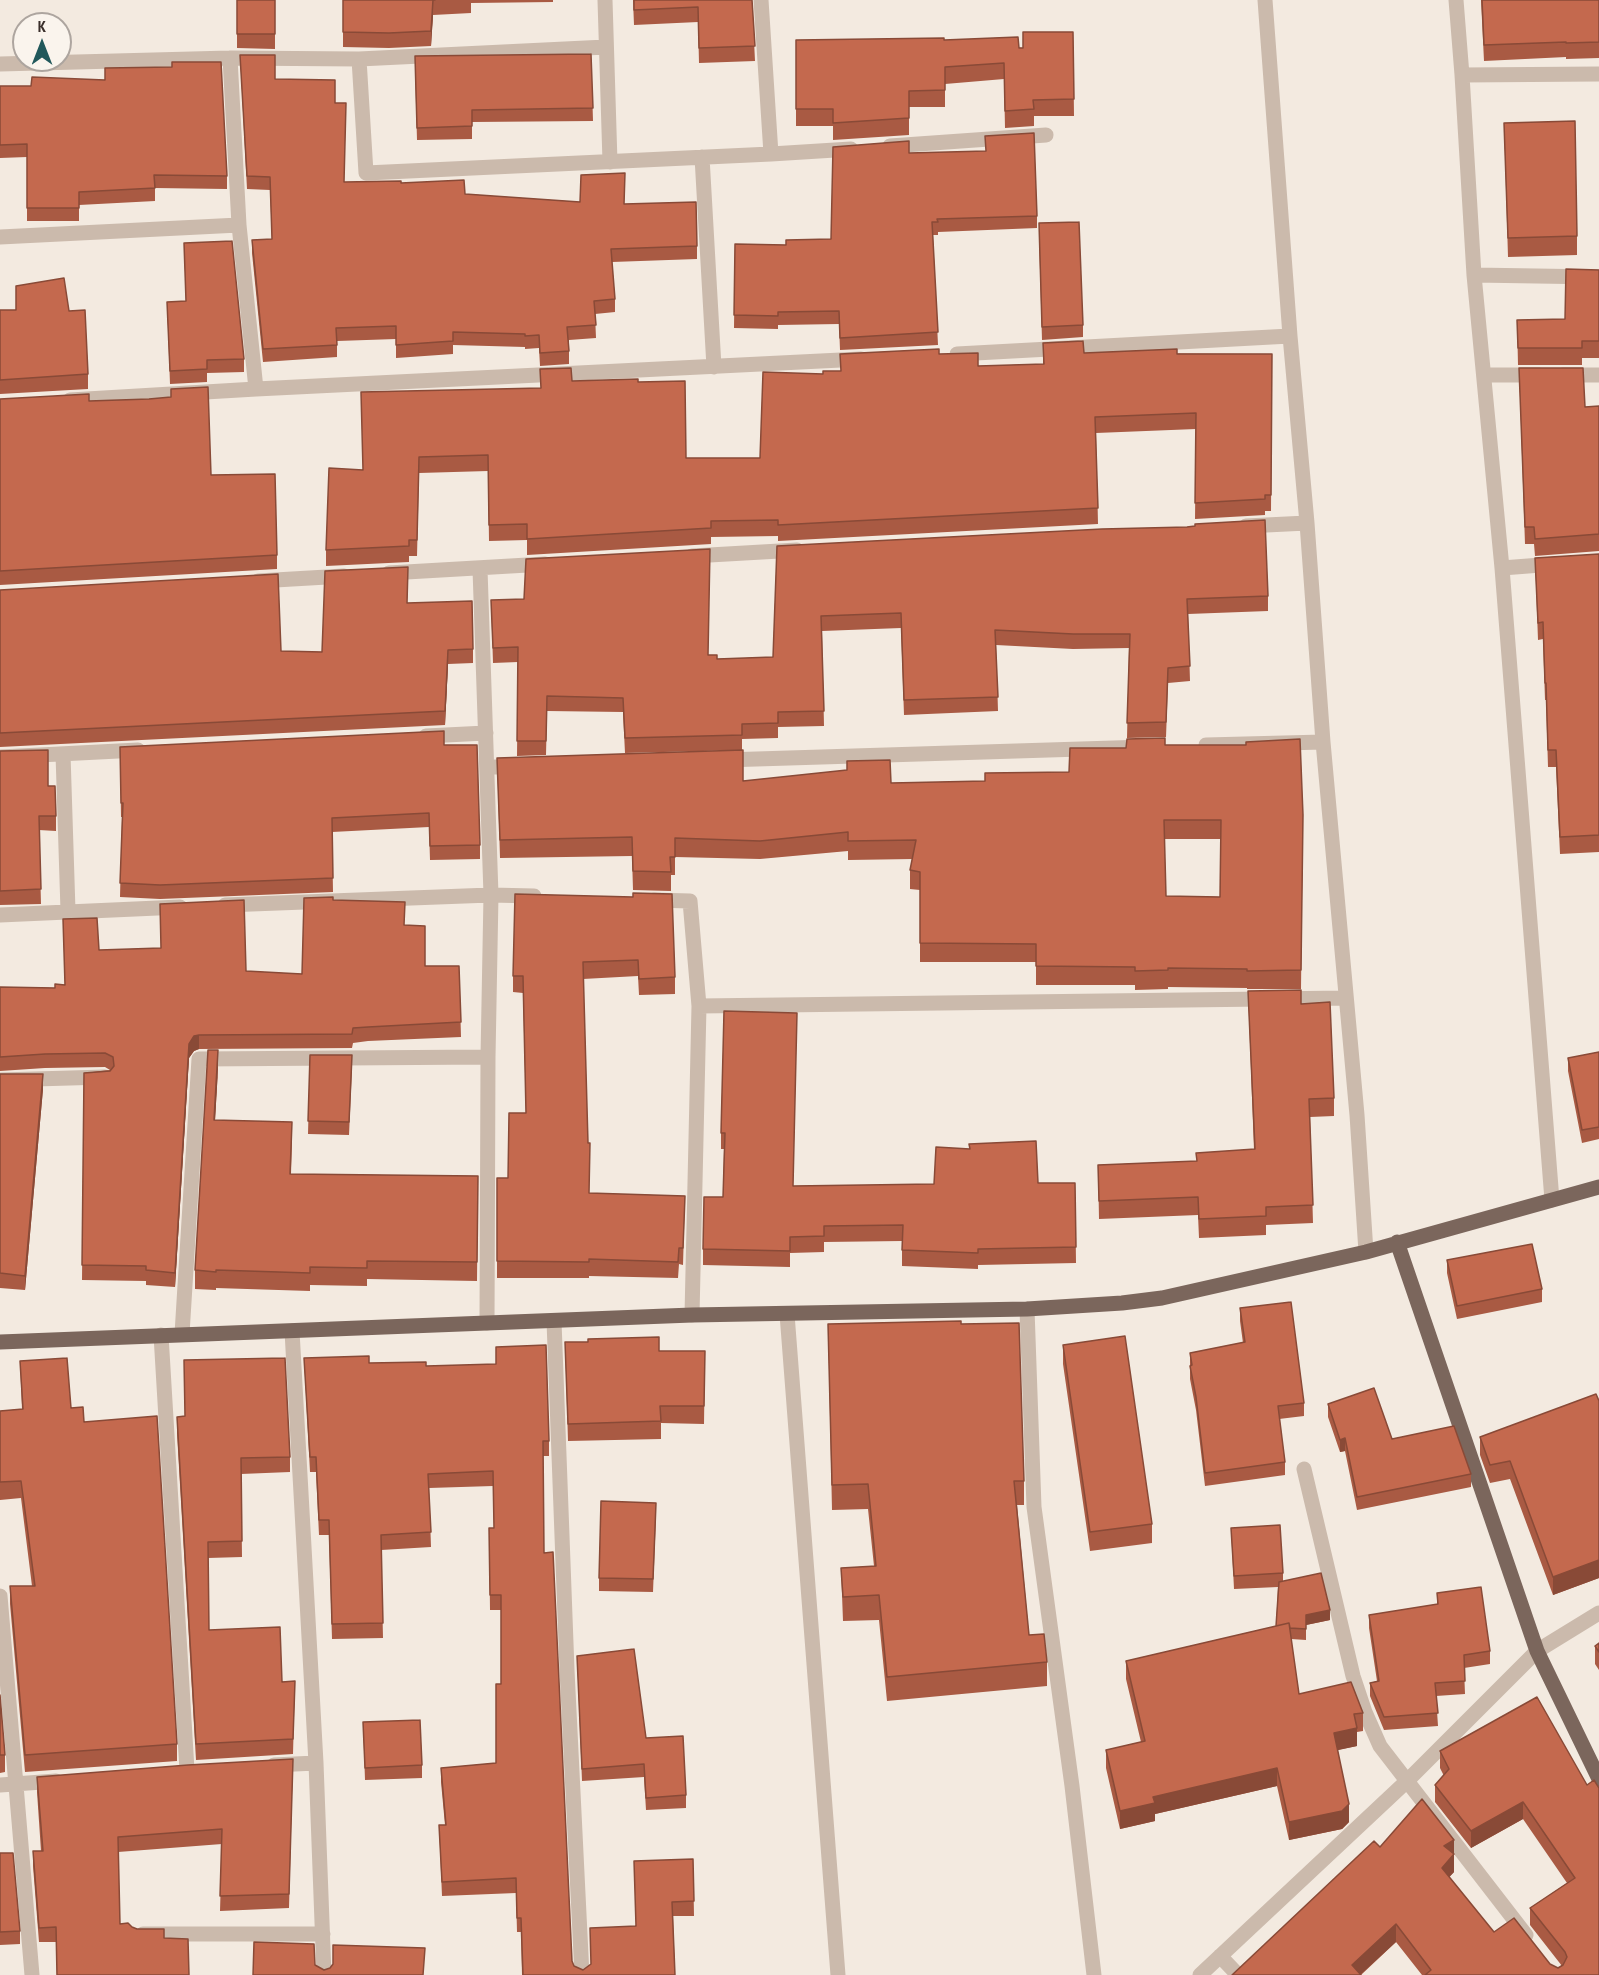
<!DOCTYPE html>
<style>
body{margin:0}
#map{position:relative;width:1599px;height:1975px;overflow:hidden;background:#f3eae0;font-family:"PT Sans Narrow",sans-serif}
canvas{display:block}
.north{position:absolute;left:12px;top:12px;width:60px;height:60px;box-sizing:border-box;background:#faf4ed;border:2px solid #ada59f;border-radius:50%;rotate:0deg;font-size:16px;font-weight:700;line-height:24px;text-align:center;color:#3a2f2b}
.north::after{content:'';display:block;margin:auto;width:21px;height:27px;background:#21585b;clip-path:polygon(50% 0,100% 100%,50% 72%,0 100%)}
</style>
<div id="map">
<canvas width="1599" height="1975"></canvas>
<div class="north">K</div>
</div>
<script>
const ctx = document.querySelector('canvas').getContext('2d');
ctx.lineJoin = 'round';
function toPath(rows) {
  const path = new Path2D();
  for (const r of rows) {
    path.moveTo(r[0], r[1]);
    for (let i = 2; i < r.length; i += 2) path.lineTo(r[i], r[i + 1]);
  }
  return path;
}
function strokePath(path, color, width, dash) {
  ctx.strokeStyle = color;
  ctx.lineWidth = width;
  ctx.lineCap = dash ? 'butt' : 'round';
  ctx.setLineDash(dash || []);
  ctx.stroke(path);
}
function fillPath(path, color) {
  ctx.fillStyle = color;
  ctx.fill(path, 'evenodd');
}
strokePath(toPath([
 [605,0,610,162],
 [1265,0,1290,336,1307,523,1323,742,1357,1115,1366,1252],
 [1456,0,1462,75,1474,275,1502,568,1552,1200],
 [230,58,239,225,256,389],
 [359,59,366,173,771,154,761,0],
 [0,64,230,58,359,59,606,47],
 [1462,75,1599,74],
 [890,146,1046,135],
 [771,154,851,149],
 [702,157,714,367],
 [0,237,239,225],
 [1474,275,1599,277],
 [957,354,1290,336],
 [1484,375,1539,375],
 [1563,375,1599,375],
 [70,400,256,389,861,359],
 [1246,526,1307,523],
 [692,556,797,550],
 [1502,568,1554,564],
 [480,569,491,895,488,1057,487,1323],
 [389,573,545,564],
 [258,581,344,576],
 [426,736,486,733],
 [1206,745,1323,742],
 [63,754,68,911],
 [0,757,138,750],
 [724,760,1146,747],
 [487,767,517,767],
 [654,900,690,901,699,1006,692,1315],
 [225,905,491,895,534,896],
 [0,915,180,907],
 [699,1006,1346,998],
 [0,1080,105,1077],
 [1027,1309,1034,1507,1072,1786,1094,1975],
 [787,1314,838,1975],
 [554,1321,567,1670,582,1975],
 [292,1331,316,1763,324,1975],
 [182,1334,199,1059,488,1057],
 [161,1335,187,1770],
 [1304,1469,1353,1676,1365,1712,1380,1746,1526,1935],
 [0,1596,32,1975],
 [274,1765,316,1763],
 [0,1785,56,1781],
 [143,1934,323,1934],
 [1220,1956,1238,1975],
 [1200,1975,1407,1781,1537,1651,1599,1613]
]), '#cbbaac', 15);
strokePath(toPath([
 [1397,1242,1537,1651,1599,1779],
 [0,1342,692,1315,1027,1309,1122,1303,1162,1298,1366,1252,1599,1187]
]), '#7b665c', 15);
fillPath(toPath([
 [237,0,275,0,275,49,237,48],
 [343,0,553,0,553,2,471,3,471,13,433,15,431,46,389,48,343,47],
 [633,0,752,0,755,61,699,63,698,22,634,25],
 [1481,0,1599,0,1599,58,1566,59,1566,57,1484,61],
 [1073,32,1074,116,1034,116,1034,126,1005,128,1004,79,945,84,945,107,909,107,909,135,833,140,833,126,796,126,796,40,944,40,1023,48],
 [591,54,593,121,472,122,472,139,417,140,415,69],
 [240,55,275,79,335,103,344,182,401,183,465,194,580,202,625,186,624,204,697,246,697,259,612,262,615,299,615,312,595,314,596,338,569,340,569,364,540,366,539,348,525,349,525,347,453,345,453,354,396,358,396,339,337,341,337,357,263,362,252,253,252,240,272,239,270,190,247,189],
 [0,86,227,176,227,189,155,188,155,201,79,205,79,221,27,221,27,157,0,158],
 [1504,123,1577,236,1577,255,1508,257],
 [909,153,1037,216,1037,228,938,232,938,235,933,235,938,345,840,350,839,324,778,325,778,329,734,328,735,244,786,245,831,239],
 [1039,236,1083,325,1083,337,1042,340],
 [184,243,244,359,244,372,207,373,207,382,170,384,167,302,186,301],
 [1599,270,1599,358,1582,358,1582,365,1518,365,1517,320,1565,319],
 [0,310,69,311,88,374,88,389,0,394],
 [1043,343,1084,353,1272,354,1271,511,1265,511,1265,515,1195,519,1196,429,1096,433,1098,524,778,541,778,536,711,537,711,544,527,555,527,540,489,541,488,471,419,473,417,556,409,556,409,562,326,566,326,550,363,469,541,388,540,369,572,381,638,382,686,458,760,458,823,374,939,354,978,366,1043,364],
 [1519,368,1585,407,1599,406,1599,551,1535,556,1534,544,1525,544],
 [0,399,89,401,211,475,277,555,277,569,0,585],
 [777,546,1268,596,1268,611,1188,614,1190,681,1168,683,1166,737,1127,738,1129,648,1073,649,996,645,998,711,904,715,901,628,822,631,824,726,778,727,778,738,742,739,742,750,625,753,623,712,547,711,546,755,517,756,518,662,493,663,491,600,708,655,717,659,773,657],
 [1599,554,1599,852,1560,854,1556,767,1548,767,1546,700,1545,700,1543,639,1538,640,1535,558],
 [408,581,407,603,473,649,473,663,448,664,445,725,0,747,0,590,281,651,322,652],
 [444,745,480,845,480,859,430,860,429,827,332,832,333,892,160,899,120,897,122,817,121,817,120,747],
 [1165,745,1303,815,1301,989,1247,989,1247,988,1168,987,1168,989,1135,990,1135,985,1036,985,1036,962,920,962,920,890,910,889,910,870,913,859,848,860,848,851,760,859,675,857,675,875,671,875,671,891,633,890,632,856,500,858,497,758,743,781,891,783,985,781,1069,772,1126,748],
 [1164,839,1221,839,1220,897,1166,896],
 [0,751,48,786,56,816,56,831,39,830,41,904,0,905],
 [633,897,675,977,675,994,639,995,638,976,583,979,589,1193,685,1196,683,1265,679,1264,678,1278,589,1276,589,1278,497,1278,497,1178,508,1178,526,1113,523,993,513,992,513,976],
 [333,900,405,925,425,966,459,966,461,1037,368,1041,353,1043,352,1048,199,1049,194,1051,189,1058,175,1287,146,1285,146,1281,82,1280,84,1073,110,1070,105,1067,45,1068,0,1071,0,987,55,988,65,985,63,919,99,950,246,971,302,974],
 [1248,991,1301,1004,1334,1098,1334,1116,1310,1117,1313,1223,1266,1225,1266,1235,1199,1238,1198,1215,1099,1219,1098,1165,1196,1161,1254,1150],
 [724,1011,793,1186,1075,1183,1076,1263,978,1265,978,1269,902,1266,902,1241,824,1242,824,1252,790,1253,790,1267,703,1265,703,1249,723,1197,724,1149,721,1149,721,1133],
 [1599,1052,1599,1139,1582,1143,1568,1071,1568,1058],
 [310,1055,352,1068,349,1135,308,1134],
 [218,1069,215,1120,292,1141,291,1174,478,1176,477,1281,367,1279,367,1286,310,1285,310,1291,216,1288,216,1290,195,1289,195,1270],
 [0,1074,43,1089,25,1290,0,1288],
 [1447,1260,1542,1289,1542,1302,1457,1319,1447,1273],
 [1240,1308,1304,1403,1304,1416,1279,1419,1285,1462,1285,1475,1205,1486,1196,1410,1190,1379,1190,1353,1243,1343,1240,1321],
 [828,1324,961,1324,1024,1481,1024,1505,1017,1505,1029,1635,1047,1662,1047,1686,887,1701,879,1620,843,1621,841,1568,874,1566,868,1509,832,1510],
 [565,1342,659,1351,705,1351,704,1424,661,1423,661,1439,568,1441],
 [1063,1345,1152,1524,1152,1543,1090,1551,1063,1364],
 [304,1358,369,1363,426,1366,549,1441,549,1456,543,1456,544,1553,572,1961,574,1966,583,1970,591,1964,635,1926,693,1859,694,1916,673,1916,675,1975,522,1975,521,1932,517,1932,516,1893,442,1896,439,1825,445,1825,441,1782,441,1768,496,1763,501,1684,501,1610,490,1610,489,1528,494,1528,493,1486,429,1488,431,1547,381,1550,383,1638,332,1639,329,1535,319,1535,316,1472,310,1472],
 [20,1361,84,1422,177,1744,177,1761,25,1772,10,1604,10,1586,32,1586,21,1498,0,1500,0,1411,22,1409],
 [1599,1401,1599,1578,1553,1595,1510,1479,1490,1483,1480,1455,1480,1437],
 [1328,1404,1392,1439,1471,1474,1471,1487,1357,1510,1345,1451,1340,1452,1328,1417],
 [177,1417,290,1457,290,1472,241,1474,242,1557,208,1558,209,1630,282,1682,295,1681,293,1754,196,1760,177,1433],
 [656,1516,653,1592,599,1591,599,1578],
 [1231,1528,1283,1573,1283,1581,1330,1620,1306,1625,1306,1640,1291,1639,1299,1694,1363,1713,1363,1731,1357,1732,1357,1746,1337,1750,1349,1822,1342,1829,1289,1840,1277,1786,1155,1814,1155,1821,1120,1829,1106,1768,1106,1750,1141,1742,1126,1679,1126,1661,1276,1626,1278,1587,1234,1589],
 [1437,1593,1490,1651,1490,1664,1464,1668,1465,1694,1436,1696,1438,1726,1384,1730,1370,1696,1370,1683,1377,1681,1369,1628,1369,1615,1437,1605],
 [1599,1643,1599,1670,1595,1664,1595,1646],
 [577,1656,646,1738,686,1795,686,1808,646,1810,644,1777,582,1781],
 [0,1695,5,1755,5,1772,0,1773],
 [363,1722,422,1765,422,1778,365,1780],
 [1440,1751,1587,1785,1599,1975,1422,1975,1396,1942,1361,1975,1232,1975,1380,1847,1454,1840,1454,1872,1449,1877,1494,1932,1550,1964,1558,1968,1562,1966,1530,1925,1530,1908,1567,1883,1523,1819,1471,1848,1435,1802,1435,1785,1444,1776,1440,1768],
 [293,1759,289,1908,220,1911,222,1844,118,1852,120,1924,164,1938,189,1975,57,1975,56,1942,39,1942,33,1866,33,1851,41,1851,37,1792,37,1777],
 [0,1853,20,1931,20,1944,0,1945]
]), '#a95a43');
fillPath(toPath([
 [433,0,433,15,431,46,431,31],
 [448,650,448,664,445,725,445,711],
 [199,1035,199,1049,194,1051,189,1058,175,1287,175,1273,189,1044,194,1036],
 [218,1050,218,1069,214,1138,214,1120],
 [43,1074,43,1089,25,1290,25,1276],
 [1345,1438,1345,1451,1340,1452,1340,1440],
 [1599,1560,1599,1578,1553,1595,1553,1577],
 [1330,1610,1330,1620,1306,1625,1306,1640,1306,1615],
 [1357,1728,1357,1746,1334,1751,1334,1733],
 [1277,1768,1277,1786,1155,1814,1155,1821,1120,1829,1120,1811,1153,1797],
 [1523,1802,1523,1819,1471,1848,1471,1831],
 [1349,1804,1349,1822,1342,1829,1289,1840,1289,1822],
 [1454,1840,1454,1872,1442,1885,1442,1868,1444,1846],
 [1396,1924,1396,1942,1360,1975,1352,1965]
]), '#894a37');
const building = toPath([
 [237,0,275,0,275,34,237,34,237,0],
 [343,0,435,0,433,0,431,31,389,33,343,32,343,0],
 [634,0,752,0,755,46,699,48,698,7,634,10,634,0],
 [1482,0,1599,0,1599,42,1566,43,1566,42,1484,45,1482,0],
 [1023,32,1073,32,1074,99,1033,100,1034,109,1005,111,1004,63,945,67,945,90,909,91,909,118,833,123,833,109,796,109,796,40,944,38,944,40,1018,37,1019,48,1023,48,1023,32],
 [591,54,593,108,472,110,472,126,417,128,415,56,591,54],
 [240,55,275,55,275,79,335,80,335,103,346,103,344,182,401,181,401,183,464,180,465,194,580,202,581,175,625,173,624,204,696,202,697,246,611,249,615,299,594,301,596,325,567,327,569,351,540,353,539,335,525,336,525,334,453,332,453,341,396,345,396,326,336,328,337,345,263,349,252,240,272,239,270,177,247,176,240,55],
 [172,62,221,62,227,176,154,175,155,188,79,192,79,208,27,208,27,144,0,145,0,86,31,86,32,77,105,80,105,68,172,67,172,62],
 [1575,121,1577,236,1508,238,1504,123,1575,121],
 [1034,133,1037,216,937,219,938,222,932,222,938,332,840,338,839,311,778,312,778,316,734,315,735,244,786,245,786,240,831,239,833,147,909,141,909,153,986,151,985,136,1034,133],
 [1079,222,1083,325,1042,327,1039,223,1079,222],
 [232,241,244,359,207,360,207,369,170,371,167,302,186,301,184,243,232,241],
 [1566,269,1599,270,1599,341,1582,341,1582,348,1518,348,1517,320,1565,319,1566,269],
 [64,278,69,311,85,310,88,374,0,380,0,310,16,310,16,286,64,278],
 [1083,341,1084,353,1177,349,1177,354,1272,354,1271,495,1265,495,1265,499,1195,503,1196,413,1095,417,1098,508,778,525,778,520,711,521,711,528,527,539,527,524,489,525,488,455,419,457,417,540,409,540,409,546,326,550,329,468,363,470,361,392,541,388,540,369,571,368,572,381,638,379,638,382,685,381,686,458,760,458,763,372,823,374,823,371,841,371,840,354,939,349,939,354,978,353,978,366,1044,364,1043,343,1083,341],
 [1519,368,1583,368,1585,407,1599,406,1599,534,1535,539,1534,527,1525,527,1519,368],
 [208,387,211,475,275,474,277,555,0,571,0,399,89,394,89,401,149,399,171,397,171,389,208,387],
 [1265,520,1268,596,1187,599,1190,666,1168,668,1166,722,1127,723,1130,634,1073,634,995,630,998,697,904,700,901,613,821,616,824,711,778,712,778,723,742,724,742,735,625,738,623,698,547,696,546,741,517,741,518,647,493,648,491,600,524,599,526,559,710,549,708,655,717,655,717,659,773,657,777,546,1102,529,1187,527,1195,526,1195,524,1265,520],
 [1599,554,1599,835,1560,837,1556,750,1548,750,1546,683,1545,683,1543,622,1538,623,1535,558,1599,554],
 [408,567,407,603,472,601,473,649,448,650,445,711,0,733,0,590,278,574,281,651,322,652,325,571,408,567],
 [444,731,444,745,477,745,480,845,430,846,429,813,332,818,333,878,160,885,120,883,123,803,121,803,120,747,444,731],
 [1165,738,1165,745,1246,745,1246,742,1300,739,1303,815,1301,970,1247,971,1247,969,1168,968,1168,970,1135,971,1135,967,1036,966,1036,944,920,943,920,872,910,870,916,840,848,841,848,832,760,841,675,838,675,857,670,857,671,872,633,871,632,837,500,840,497,758,743,750,743,781,847,770,847,761,890,760,891,783,985,781,985,773,1069,772,1070,748,1126,748,1127,739,1165,738],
 [1164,820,1221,820,1220,897,1166,896,1164,820],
 [48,750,48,786,55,786,56,816,39,816,41,889,0,891,0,751,48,750],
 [633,893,672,894,675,977,639,979,638,960,583,962,588,1143,590,1143,589,1193,685,1196,683,1248,679,1248,678,1262,589,1259,589,1262,497,1261,497,1178,508,1178,509,1113,526,1113,523,976,513,976,515,894,633,897,633,893],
 [333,897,333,900,405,902,404,925,425,926,425,966,459,966,461,1022,368,1027,353,1028,352,1034,199,1035,194,1036,189,1044,175,1273,146,1270,146,1266,82,1265,84,1073,110,1071,114,1066,113,1057,105,1053,45,1054,0,1057,0,987,55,988,55,984,65,985,63,919,97,918,99,950,161,948,160,904,244,900,246,971,302,974,304,898,333,897],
 [1301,990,1301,1004,1330,1002,1334,1098,1309,1099,1313,1205,1266,1207,1266,1216,1199,1219,1198,1197,1099,1201,1098,1165,1197,1161,1196,1153,1255,1149,1248,991,1301,990],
 [724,1011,797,1013,793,1186,934,1184,936,1147,970,1149,969,1144,1036,1141,1038,1183,1075,1183,1076,1247,978,1249,978,1253,902,1250,903,1225,824,1226,824,1236,790,1237,790,1251,703,1249,704,1197,723,1197,725,1133,721,1133,724,1011],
 [208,1050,218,1050,214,1120,292,1122,290,1174,478,1176,477,1262,367,1261,367,1268,310,1267,310,1273,216,1270,216,1272,195,1270,208,1050],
 [1599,1052,1599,1127,1582,1130,1568,1058,1599,1052],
 [310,1055,352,1055,349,1122,308,1121,310,1055],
 [0,1074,43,1074,25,1276,0,1273,0,1074],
 [1532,1244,1542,1289,1457,1306,1447,1260,1532,1244],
 [1291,1302,1304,1403,1278,1406,1285,1462,1205,1473,1196,1397,1190,1366,1192,1365,1190,1353,1245,1342,1240,1308,1291,1302],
 [961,1321,961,1324,1019,1323,1024,1481,1014,1481,1029,1635,1044,1634,1047,1662,887,1677,879,1595,843,1597,841,1568,876,1566,868,1484,832,1485,828,1324,961,1321],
 [1125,1336,1152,1524,1090,1532,1063,1345,1125,1336],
 [659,1337,659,1351,705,1351,704,1406,660,1406,661,1421,568,1424,565,1342,588,1342,588,1339,659,1337],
 [546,1345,549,1441,543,1441,544,1553,553,1552,572,1961,574,1966,583,1970,591,1964,590,1928,636,1926,634,1861,693,1859,694,1901,672,1902,675,1975,523,1975,521,1918,517,1918,516,1878,442,1882,439,1825,446,1825,441,1768,496,1763,496,1684,501,1684,501,1595,490,1595,489,1528,494,1528,493,1471,428,1474,431,1532,381,1535,383,1623,332,1624,329,1520,319,1520,316,1457,310,1457,304,1358,369,1356,369,1363,426,1362,426,1366,496,1364,496,1347,546,1345],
 [67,1358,71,1408,83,1407,84,1422,157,1416,177,1744,25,1755,10,1586,35,1586,21,1481,0,1482,0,1411,23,1409,20,1361,67,1358],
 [285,1358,290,1457,241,1458,242,1541,208,1542,209,1630,280,1627,282,1682,295,1681,293,1739,196,1744,177,1417,185,1416,184,1360,285,1358],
 [1374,1388,1392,1439,1454,1426,1471,1474,1357,1497,1345,1438,1340,1440,1328,1404,1374,1388],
 [1596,1394,1599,1401,1599,1560,1553,1577,1510,1461,1490,1465,1480,1437,1596,1394],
 [601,1501,656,1503,653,1579,599,1578,601,1501],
 [1280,1525,1283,1573,1234,1576,1231,1528,1280,1525],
 [1321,1573,1330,1610,1306,1615,1306,1629,1290,1628,1289,1623,1276,1626,1279,1582,1321,1573],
 [1481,1587,1490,1651,1464,1655,1465,1681,1435,1683,1438,1713,1384,1717,1370,1683,1379,1681,1369,1615,1438,1604,1437,1593,1481,1587],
 [1289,1623,1299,1694,1351,1682,1363,1713,1354,1714,1357,1728,1334,1733,1349,1804,1342,1811,1289,1822,1277,1768,1153,1797,1155,1803,1120,1811,1106,1750,1145,1741,1126,1661,1289,1623],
 [1599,1643,1599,1652,1595,1646,1599,1643],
 [634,1649,646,1738,683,1736,686,1795,646,1798,644,1764,582,1769,577,1656,634,1649],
 [0,1695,5,1755,0,1755,0,1695],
 [1537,1697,1587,1785,1594,1780,1599,1788,1599,1975,1425,1975,1431,1970,1396,1924,1352,1965,1361,1975,1232,1975,1374,1841,1380,1847,1422,1799,1454,1840,1444,1846,1454,1854,1442,1868,1494,1932,1514,1918,1550,1964,1558,1968,1563,1965,1567,1957,1565,1952,1530,1908,1575,1878,1523,1802,1471,1831,1435,1785,1449,1769,1440,1751,1537,1697],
 [420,1720,422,1765,365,1768,363,1722,420,1720],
 [293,1759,289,1894,220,1896,222,1829,118,1837,120,1924,128,1923,132,1927,137,1929,164,1929,164,1938,188,1939,189,1975,57,1975,56,1927,39,1928,33,1851,43,1851,37,1777,188,1765,293,1759],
 [0,1853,13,1853,20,1931,0,1932,0,1853],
 [254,1942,314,1944,315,1965,324,1970,330,1968,333,1964,333,1945,425,1948,423,1975,253,1975,254,1942]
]);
fillPath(building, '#c4694e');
strokePath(building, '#894a37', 1.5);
</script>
